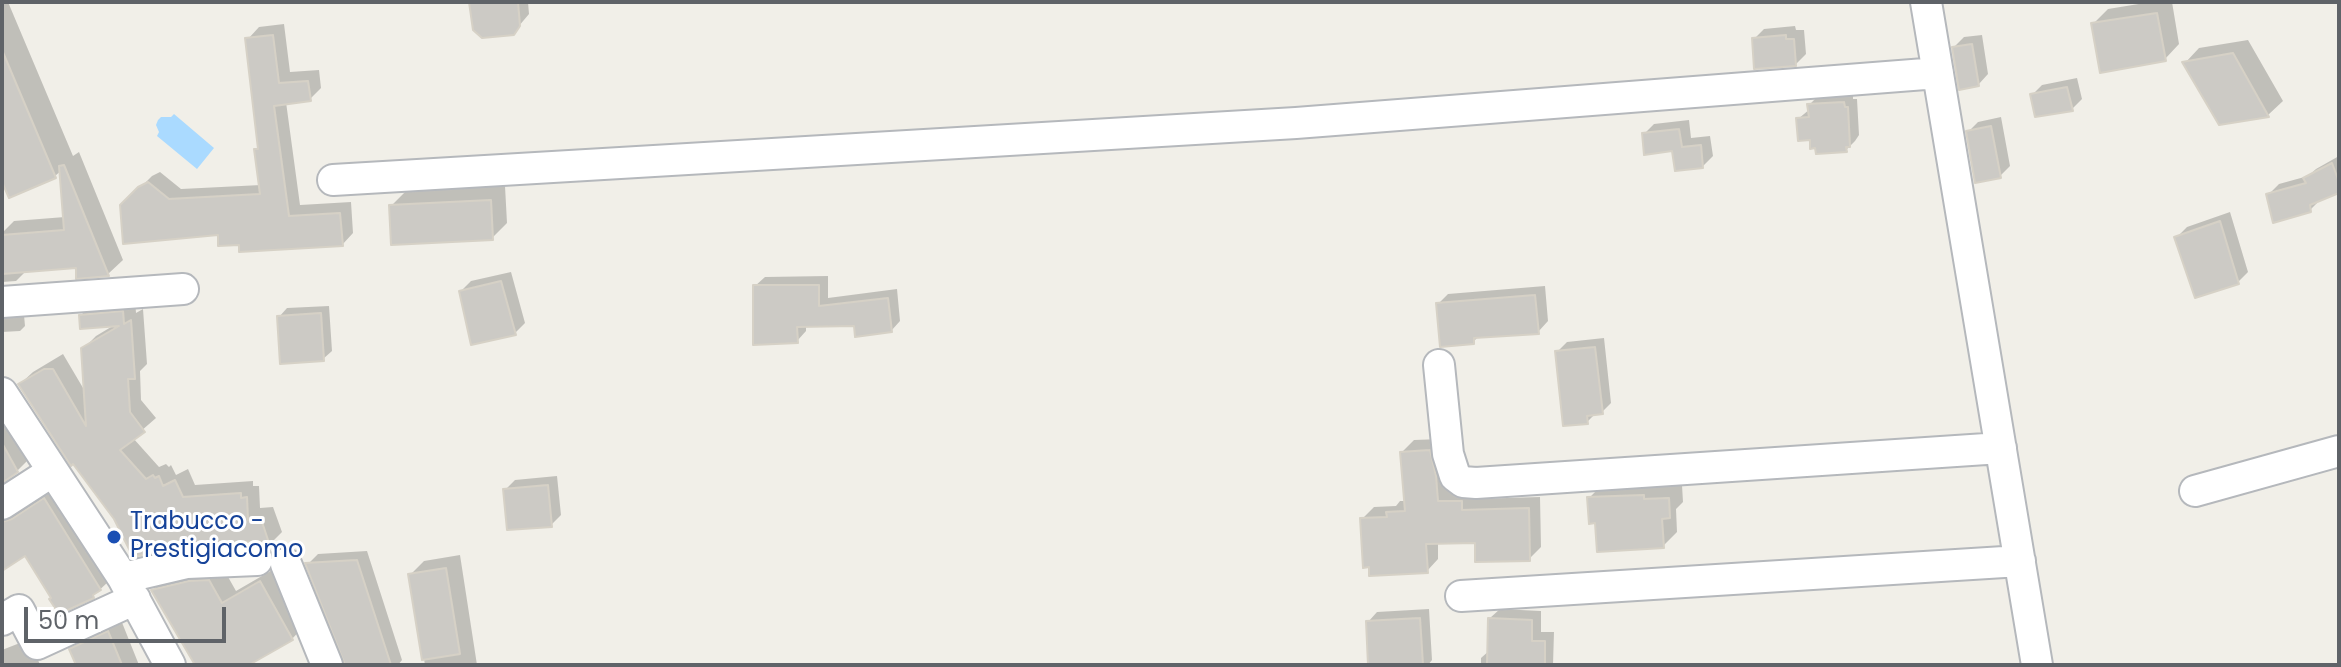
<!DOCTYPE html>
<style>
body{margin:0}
#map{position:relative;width:2341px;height:667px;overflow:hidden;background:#f1efe8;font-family:Poppins,sans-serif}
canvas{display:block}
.frame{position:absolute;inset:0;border:4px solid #5f6368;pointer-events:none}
.scale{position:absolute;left:24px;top:607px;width:202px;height:36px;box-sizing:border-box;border:4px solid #5f6368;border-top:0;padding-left:10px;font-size:24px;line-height:28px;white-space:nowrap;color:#5f6368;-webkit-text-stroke:6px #fff;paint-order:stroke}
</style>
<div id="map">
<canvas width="2341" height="667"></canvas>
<div class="frame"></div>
<div class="scale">50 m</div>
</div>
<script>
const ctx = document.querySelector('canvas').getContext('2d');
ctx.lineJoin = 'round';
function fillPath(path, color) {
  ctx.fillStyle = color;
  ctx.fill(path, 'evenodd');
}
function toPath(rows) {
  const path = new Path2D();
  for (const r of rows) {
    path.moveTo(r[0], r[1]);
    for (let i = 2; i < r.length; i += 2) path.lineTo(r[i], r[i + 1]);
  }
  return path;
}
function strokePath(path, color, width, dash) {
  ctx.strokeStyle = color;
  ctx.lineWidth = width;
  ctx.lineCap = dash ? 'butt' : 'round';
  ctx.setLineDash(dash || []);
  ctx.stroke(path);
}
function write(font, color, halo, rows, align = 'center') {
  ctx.font = font + ' Poppins,sans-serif';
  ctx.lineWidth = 6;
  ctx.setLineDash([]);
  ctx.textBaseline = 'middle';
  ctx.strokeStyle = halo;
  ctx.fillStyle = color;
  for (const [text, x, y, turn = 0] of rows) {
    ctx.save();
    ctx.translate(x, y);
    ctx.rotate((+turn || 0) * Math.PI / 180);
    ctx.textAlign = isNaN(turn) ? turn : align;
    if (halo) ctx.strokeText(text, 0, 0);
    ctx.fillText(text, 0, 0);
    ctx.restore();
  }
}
fillPath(toPath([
 [174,114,214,148,197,169,157,136,159,132,156,125,158,120,161,117,171,117]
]), '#aadaff');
fillPath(toPath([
 [2,2,8,2,73,156,79,152,123,260,108,274,78,276,78,265,27,270,16,281,2,282,2,233,14,221,65,217,62,170,55,176,2,177],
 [471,2,528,2,529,14,513,33],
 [2151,2,2172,2,2179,44,2165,59,2093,24,2108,9],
 [284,24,290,72,319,70,321,88,310,99,286,102,300,205,351,202,353,233,342,245,241,243,219,233,122,206,152,176,160,172,181,189,261,185,256,150,260,146,248,39,259,27],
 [1795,26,1796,30,1804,30,1806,54,1796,64,1754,39,1764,29],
 [1982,35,1988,74,1978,85,1954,47,1964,37],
 [2248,40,2283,101,2268,115,2185,63,2199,48],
 [2077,78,2082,99,2072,109,2032,95,2042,85],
 [1853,93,1853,99,1857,99,1859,135,1855,141,1846,150,1812,138,1798,119,1810,109,1809,105,1818,96],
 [2001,117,2010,166,2000,176,1968,132,1978,122],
 [1689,120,1691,138,1710,136,1713,156,1703,166,1644,134,1654,124],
 [2339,156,2339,190,2320,200,2310,210,2268,195,2279,184,2308,176,2316,169],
 [505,186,507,223,492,238,391,206,406,191],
 [2230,212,2248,272,2238,282,2177,237,2187,227],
 [511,272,525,323,515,333,461,291,471,281],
 [828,276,828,298,897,289,900,321,891,331,855,324,806,325,806,331,797,341,755,286,765,277],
 [1545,286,1548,321,1538,332,1479,336,1473,342,1438,304,1448,294],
 [135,300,136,313,143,309,147,364,140,371,141,400,156,418,133,438,159,467,166,464,169,467,171,465,176,475,188,469,195,485,253,481,253,486,259,486,260,508,273,507,282,532,270,544,115,518,20,384,33,372,63,354,86,393,83,349,96,336,116,324,81,315,94,303],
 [329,306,332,351,323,359,279,317,287,308],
 [2,314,24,315,25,326,20,331,2,332],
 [1604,338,1611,403,1602,412,1596,413,1587,422,1557,352,1567,342],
 [2,397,32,456,17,471,2,480],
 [1441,439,1473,490,1473,499,1540,497,1541,547,1529,559,1477,541,1438,542,1438,559,1427,571,1362,519,1374,507,1396,506,1400,501,1406,501,1402,452,1414,440],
 [557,476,561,515,551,525,505,490,515,480],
 [1657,481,1657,486,1682,485,1683,502,1676,509,1677,532,1663,546,1597,521,1589,498,1603,484],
 [59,485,108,582,93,596,26,554,2,569,2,500,20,508,29,505],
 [367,551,402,660,398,665,346,665,308,564,318,554],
 [460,555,477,665,425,665,410,575,424,561],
 [223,568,236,591,274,569,305,625,292,639,245,665,197,665,153,590,166,577],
 [1429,609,1432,660,1428,665,1370,665,1368,622,1377,612],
 [1500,609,1541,611,1541,632,1554,632,1553,665,1481,665,1481,658,1490,650,1490,618],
 [121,620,139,665,78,665,72,649,85,637],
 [30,639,40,665,2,665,2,650]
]), '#0003');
const building = toPath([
 [469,2,518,2,520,26,514,35,482,38,473,30,469,2],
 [2157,13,2166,61,2100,73,2091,23,2157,13],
 [273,35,279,83,308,81,311,101,274,106,289,216,340,213,343,246,239,252,239,245,218,246,218,235,123,244,120,205,138,187,148,182,169,199,260,194,254,149,258,149,245,38,273,35],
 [1786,35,1786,39,1794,39,1796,66,1754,69,1752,38,1786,35],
 [1972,44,1979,86,1959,90,1952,47,1972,44],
 [2,50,56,178,9,198,2,182,2,50],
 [2233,53,2269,117,2219,125,2182,62,2233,53],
 [2067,87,2073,111,2035,117,2030,94,2067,87],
 [1844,102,1845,107,1848,107,1850,147,1846,147,1847,152,1816,154,1815,148,1810,149,1810,140,1798,141,1796,118,1809,117,1807,104,1844,102],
 [1991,126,2001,178,1975,183,1966,131,1991,126],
 [1679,129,1682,147,1701,145,1703,168,1675,171,1672,151,1644,155,1642,133,1679,129],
 [2332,163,2339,182,2339,193,2310,205,2311,212,2273,223,2266,194,2306,183,2303,178,2332,163],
 [64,165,109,276,76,279,76,268,2,274,2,235,64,230,59,166,64,165],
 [491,200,493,240,391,245,389,205,491,200],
 [2220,221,2239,284,2195,298,2174,237,2220,221],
 [501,281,516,335,471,345,459,291,501,281],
 [753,285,819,285,819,306,888,298,892,332,855,337,854,326,797,327,798,343,753,345,753,285],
 [1535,295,1539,334,1474,338,1474,344,1440,347,1436,303,1535,295],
 [123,311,124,324,131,320,135,379,128,379,130,412,145,432,120,450,146,479,153,475,155,478,159,476,163,486,175,480,183,497,241,493,241,498,247,497,248,520,261,519,270,546,256,542,186,545,133,557,114,519,73,464,71,466,18,384,44,369,53,369,86,426,81,348,119,326,80,329,79,315,123,311],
 [321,313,324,361,280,364,277,316,321,313],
 [1595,347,1603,414,1587,416,1588,424,1563,426,1555,351,1595,347],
 [2,443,18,472,2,483,2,443],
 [1430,450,1436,476,1438,501,1462,501,1462,510,1529,508,1530,561,1475,562,1475,543,1426,544,1428,573,1369,576,1369,567,1363,568,1360,518,1387,517,1386,512,1405,511,1400,452,1430,450],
 [548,485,552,527,507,530,503,489,548,485],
 [1644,495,1644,499,1669,498,1670,518,1662,519,1664,548,1597,552,1595,523,1589,524,1587,497,1644,495],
 [44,498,101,590,93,595,94,598,59,614,49,599,51,598,25,556,2,571,2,522,12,519,44,498],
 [357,560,367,591,391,665,345,665,305,563,357,560],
 [446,568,460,654,422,660,408,574,446,568],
 [209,580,222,603,260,581,293,640,249,665,195,665,151,590,189,581,209,580],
 [1420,618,1423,665,1368,665,1366,621,1420,618],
 [1488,618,1532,620,1532,641,1545,641,1545,665,1487,665,1488,618],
 [108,631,122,665,76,665,69,649,108,631]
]);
fillPath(building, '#cccac5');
strokePath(building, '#d6d1c6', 2);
const minor = toPath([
 [1926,2,2037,665],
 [333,180,1296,123,1938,73],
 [2,302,183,289],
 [1439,365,1448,454,1455,476,1463,482,1476,483,2001,448],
 [2,393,123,578,170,665],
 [2195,491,2339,451],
 [2,504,53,471],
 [286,564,327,665],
 [123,578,187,563,257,560],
 [1461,596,2020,561],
 [2,620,19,610,37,644,135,599]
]);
strokePath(minor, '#b5b8bc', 34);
strokePath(minor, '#fff', 30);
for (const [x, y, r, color] of [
 [114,537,8,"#1a4fb4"]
]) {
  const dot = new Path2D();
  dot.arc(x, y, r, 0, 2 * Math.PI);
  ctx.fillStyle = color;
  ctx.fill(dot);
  strokePath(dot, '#fff', 3);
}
write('24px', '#164399', '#fff', [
 ["Trabucco -",130,523],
 ["Prestigiacomo",130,551]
], 'left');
</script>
